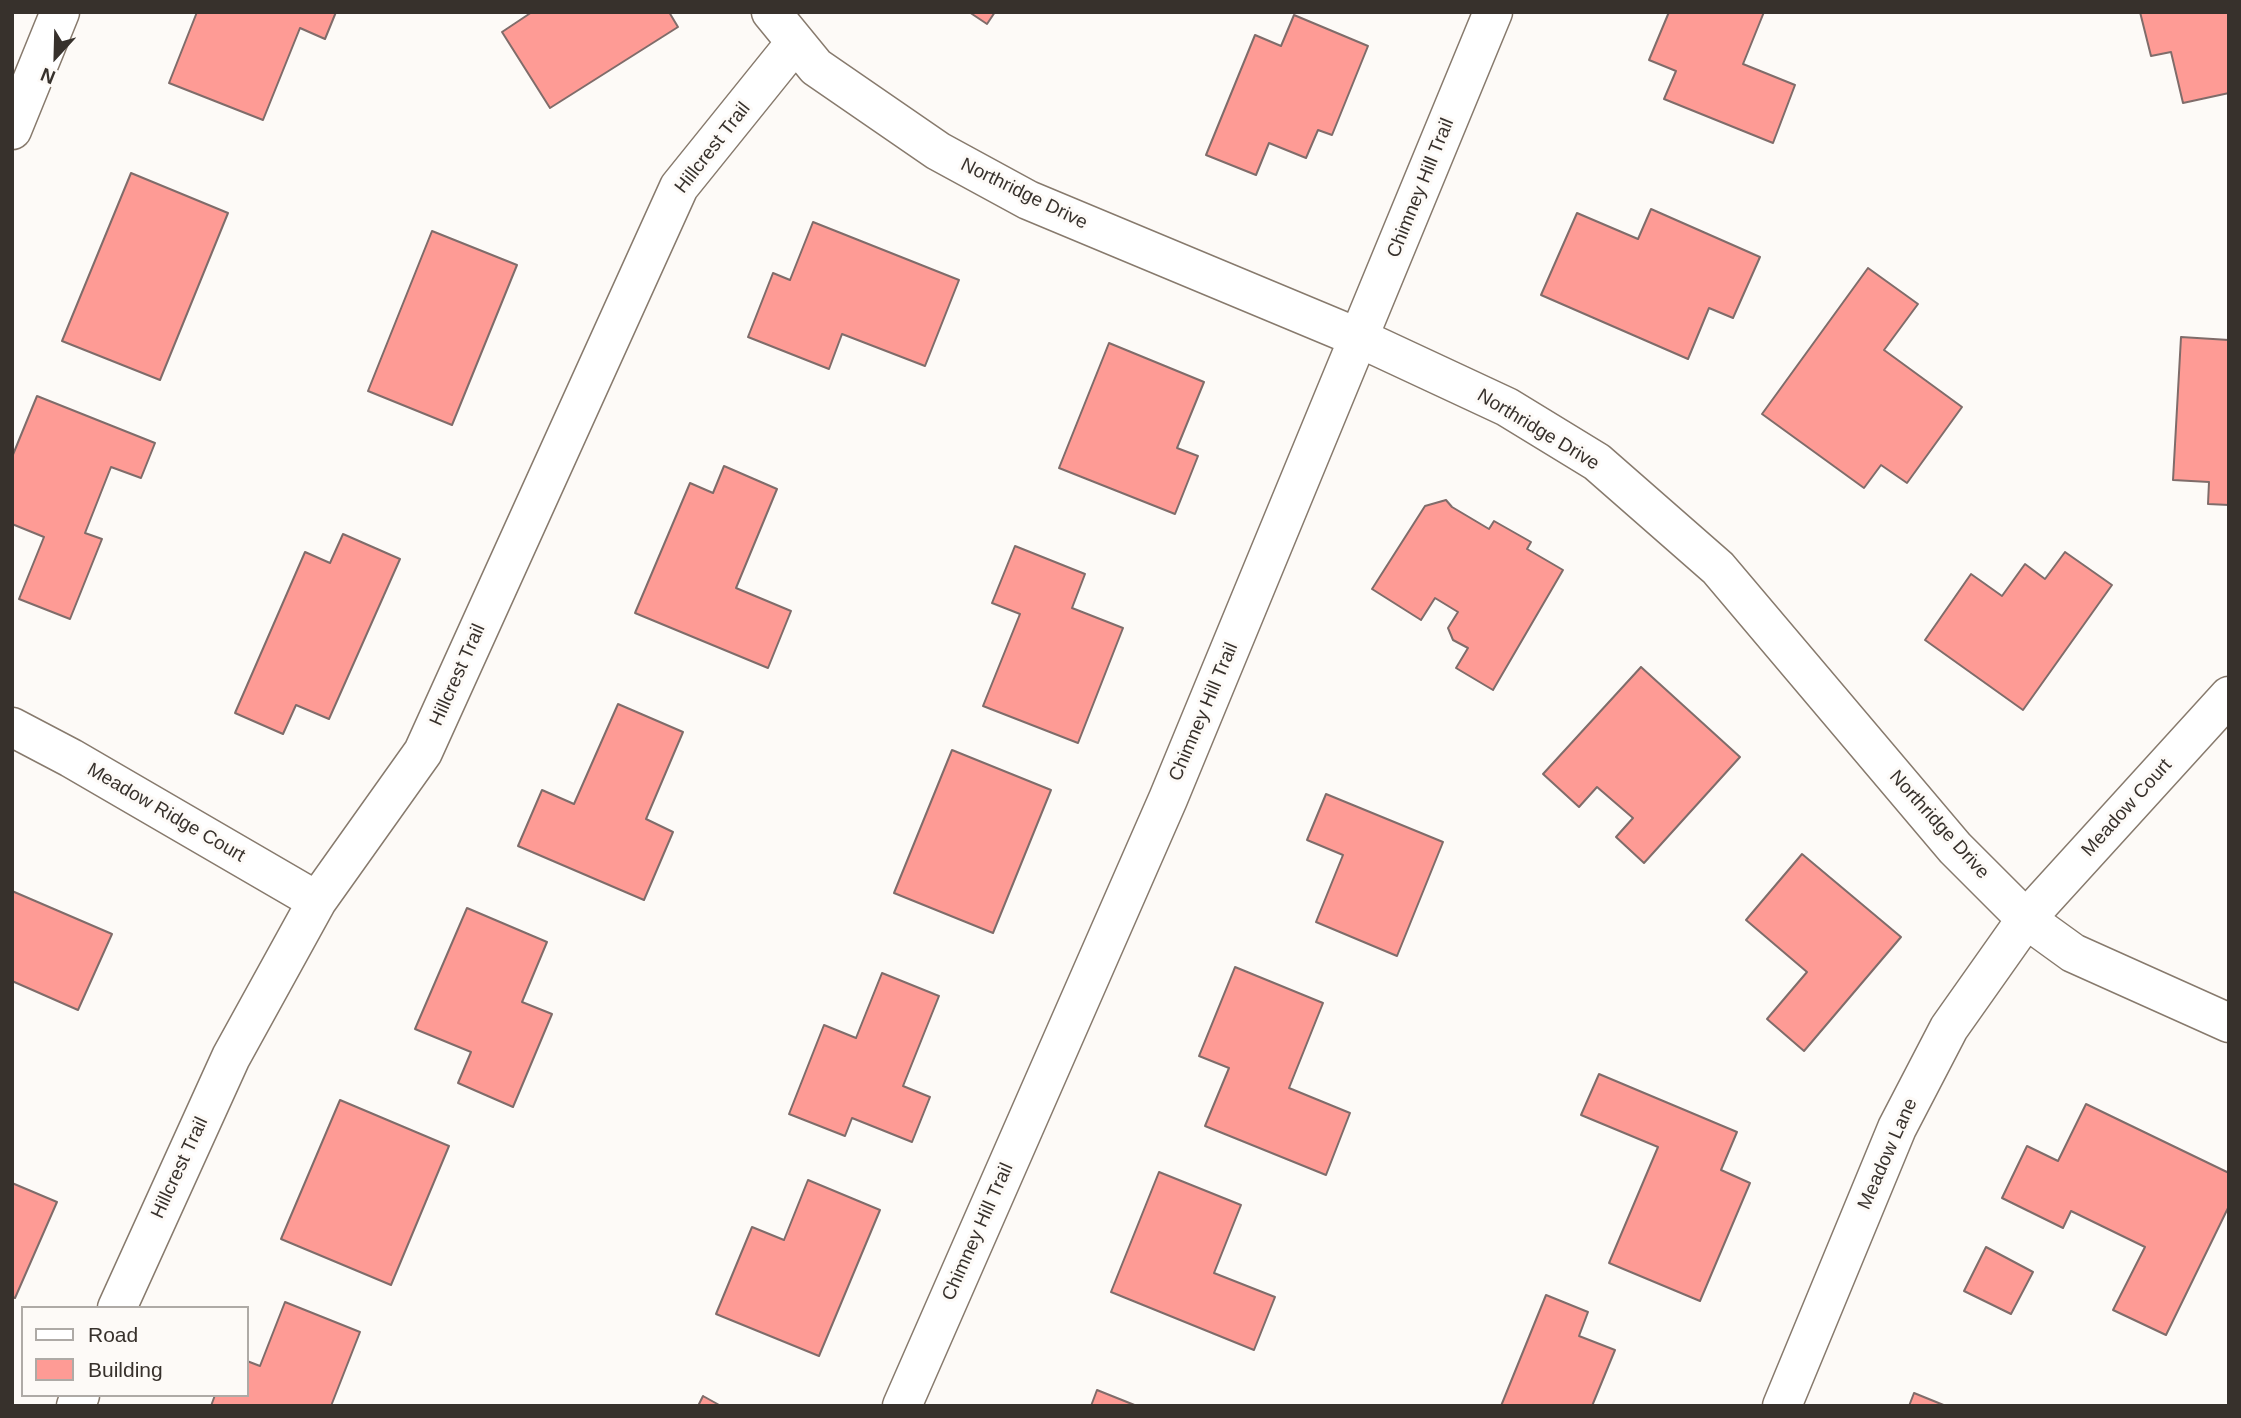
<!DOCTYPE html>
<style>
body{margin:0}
#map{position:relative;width:2241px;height:1418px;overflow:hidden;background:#fdfaf7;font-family:Helvetica,sans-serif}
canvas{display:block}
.frame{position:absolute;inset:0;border:14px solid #37312c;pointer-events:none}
.legend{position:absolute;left:21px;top:1306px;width:228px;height:91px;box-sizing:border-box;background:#fdfaf7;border:2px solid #aeaaa6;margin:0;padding:9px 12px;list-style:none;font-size:21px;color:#37312c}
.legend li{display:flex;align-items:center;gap:14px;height:35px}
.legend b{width:35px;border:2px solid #aeaaa6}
.north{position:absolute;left:21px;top:21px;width:70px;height:70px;-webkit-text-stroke:5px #fdfaf7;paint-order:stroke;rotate:202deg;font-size:19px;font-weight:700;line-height:28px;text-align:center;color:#37312c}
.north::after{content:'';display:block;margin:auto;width:24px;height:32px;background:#37312c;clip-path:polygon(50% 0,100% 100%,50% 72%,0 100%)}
</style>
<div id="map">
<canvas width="2241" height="1418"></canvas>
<div class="frame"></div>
<ul class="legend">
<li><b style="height:9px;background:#fff"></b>Road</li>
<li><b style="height:19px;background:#fe9b95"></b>Building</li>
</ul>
<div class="north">N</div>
</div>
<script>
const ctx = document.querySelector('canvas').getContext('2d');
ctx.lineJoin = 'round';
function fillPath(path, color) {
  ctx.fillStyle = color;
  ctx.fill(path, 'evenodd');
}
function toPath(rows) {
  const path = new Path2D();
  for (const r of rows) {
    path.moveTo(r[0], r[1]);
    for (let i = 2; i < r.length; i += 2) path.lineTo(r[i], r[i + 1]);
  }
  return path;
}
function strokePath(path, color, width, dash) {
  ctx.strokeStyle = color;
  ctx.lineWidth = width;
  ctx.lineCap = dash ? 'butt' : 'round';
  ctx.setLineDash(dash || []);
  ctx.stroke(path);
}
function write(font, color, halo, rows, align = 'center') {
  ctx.font = font + ' Helvetica,sans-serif';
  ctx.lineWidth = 6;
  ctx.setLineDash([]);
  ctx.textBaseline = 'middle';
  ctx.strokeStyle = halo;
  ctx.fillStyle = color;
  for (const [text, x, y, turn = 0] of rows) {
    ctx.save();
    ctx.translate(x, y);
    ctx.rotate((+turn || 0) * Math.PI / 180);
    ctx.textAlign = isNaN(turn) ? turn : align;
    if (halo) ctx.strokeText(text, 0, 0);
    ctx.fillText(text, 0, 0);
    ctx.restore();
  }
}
const building = toPath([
 [197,12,336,12,325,39,300,28,263,120,169,83,197,12],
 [532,12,669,12,678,27,550,108,502,32,532,12],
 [969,12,995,12,987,24,969,12],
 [1669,12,1764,12,1743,64,1795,85,1773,143,1664,99,1676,71,1649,60,1669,12],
 [2140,12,2229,12,2229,93,2183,103,2171,52,2151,56,2140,12],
 [1294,15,1368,46,1332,135,1318,130,1306,158,1269,143,1256,175,1206,155,1255,35,1281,46,1294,15],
 [131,173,228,213,160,380,62,341,131,173],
 [1651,209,1760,257,1733,318,1709,308,1688,359,1541,295,1577,213,1638,239,1651,209],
 [813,222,959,280,925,366,842,334,829,369,748,337,773,273,790,280,813,222],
 [432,231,517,265,452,425,368,391,432,231],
 [1868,268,1918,304,1884,350,1962,407,1907,483,1881,465,1864,488,1762,414,1868,268],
 [2181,337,2229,340,2229,505,2208,504,2209,482,2173,480,2181,337],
 [1109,343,1204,382,1177,448,1198,456,1175,514,1059,468,1109,343],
 [37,396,155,443,141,478,111,467,85,533,102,539,70,619,19,599,44,537,12,524,12,457,37,396],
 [724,466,777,489,736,588,791,611,768,668,635,613,690,483,713,493,724,466],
 [1446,500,1452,507,1489,529,1494,521,1531,542,1527,549,1563,570,1493,690,1456,668,1468,648,1453,640,1448,628,1458,612,1435,598,1421,620,1372,589,1425,506,1446,500],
 [343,534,400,559,329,719,296,705,283,734,235,713,305,552,330,563,343,534],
 [1015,546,1085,574,1072,608,1123,628,1078,743,983,706,1020,614,992,603,1015,546],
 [2065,552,2112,585,2023,710,1925,640,1971,574,2002,596,2025,564,2045,579,2065,552],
 [1641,667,1740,757,1644,863,1616,837,1633,818,1597,787,1579,807,1543,774,1641,667],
 [618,704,683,732,646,819,673,832,644,900,518,846,542,790,574,804,618,704],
 [952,750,1051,790,993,933,894,893,952,750],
 [1326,794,1443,842,1397,956,1316,922,1343,855,1307,840,1326,794],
 [1802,854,1901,937,1804,1051,1767,1019,1807,972,1746,920,1802,854],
 [12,891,112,934,78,1010,12,981,12,891],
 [467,908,547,942,522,1002,552,1014,513,1107,458,1083,471,1052,415,1029,467,908],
 [1235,967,1323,1003,1289,1088,1350,1113,1326,1175,1205,1126,1229,1068,1199,1056,1235,967],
 [882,973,939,996,903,1086,930,1097,912,1142,852,1118,845,1136,789,1114,824,1025,856,1038,882,973],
 [1599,1074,1737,1132,1721,1170,1750,1183,1700,1301,1609,1263,1658,1147,1581,1115,1599,1074],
 [340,1100,449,1146,391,1285,281,1239,340,1100],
 [2086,1104,2229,1173,2229,1206,2166,1335,2113,1310,2145,1247,2071,1211,2063,1228,2002,1198,2027,1146,2058,1161,2086,1104],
 [1159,1172,1241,1205,1214,1273,1275,1297,1254,1350,1111,1292,1159,1172],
 [808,1180,880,1210,819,1356,716,1314,752,1227,784,1240,808,1180],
 [12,1183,57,1202,15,1298,12,1297,12,1183],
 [1986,1247,2033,1272,2011,1314,1964,1291,1986,1247],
 [1546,1295,1588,1312,1579,1336,1615,1350,1592,1406,1501,1406,1546,1295],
 [285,1302,360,1332,331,1406,211,1406,215,1395,247,1395,247,1361,260,1366,285,1302],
 [1097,1390,1137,1406,1091,1406,1097,1390],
 [1914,1393,1946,1406,1909,1406,1914,1393],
 [703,1396,721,1406,698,1406,703,1396]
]);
fillPath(building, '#fe9b95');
strokePath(building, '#7f6c6a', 2);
const minor = toPath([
 [771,12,816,67,938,151,1028,200,1359,338,1507,407,1597,462,1718,568,1955,848,2026,919,2073,953,2229,1023],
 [12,130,60,12],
 [12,727,71,758,317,901],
 [117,1308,231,1057,317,901,423,752,679,187,795,43],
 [76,1406,80,1395],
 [902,1406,1168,799,1493,12],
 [1782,1406,1897,1128,1949,1028,2026,919,2229,696]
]);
strokePath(minor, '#877a6d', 41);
strokePath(minor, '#fff', 38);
write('19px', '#37312c', '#fdfaf7', [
 ["Hillcrest Trail",713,148,-52],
 ["Chimney Hill Trail",1421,188,-68],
 ["Northridge Drive",1024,194,26],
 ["Northridge Drive",1538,430,31],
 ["Hillcrest Trail",458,675,-66],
 ["Chimney Hill Trail",1204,712,-67],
 ["Meadow Court",2127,808,-48],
 ["Meadow Ridge Court",166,813,30],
 ["Northridge Drive",1939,825,48],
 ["Meadow Lane",1888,1154,-66],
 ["Hillcrest Trail",180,1168,-65],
 ["Chimney Hill Trail",978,1232,-66]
]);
</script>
